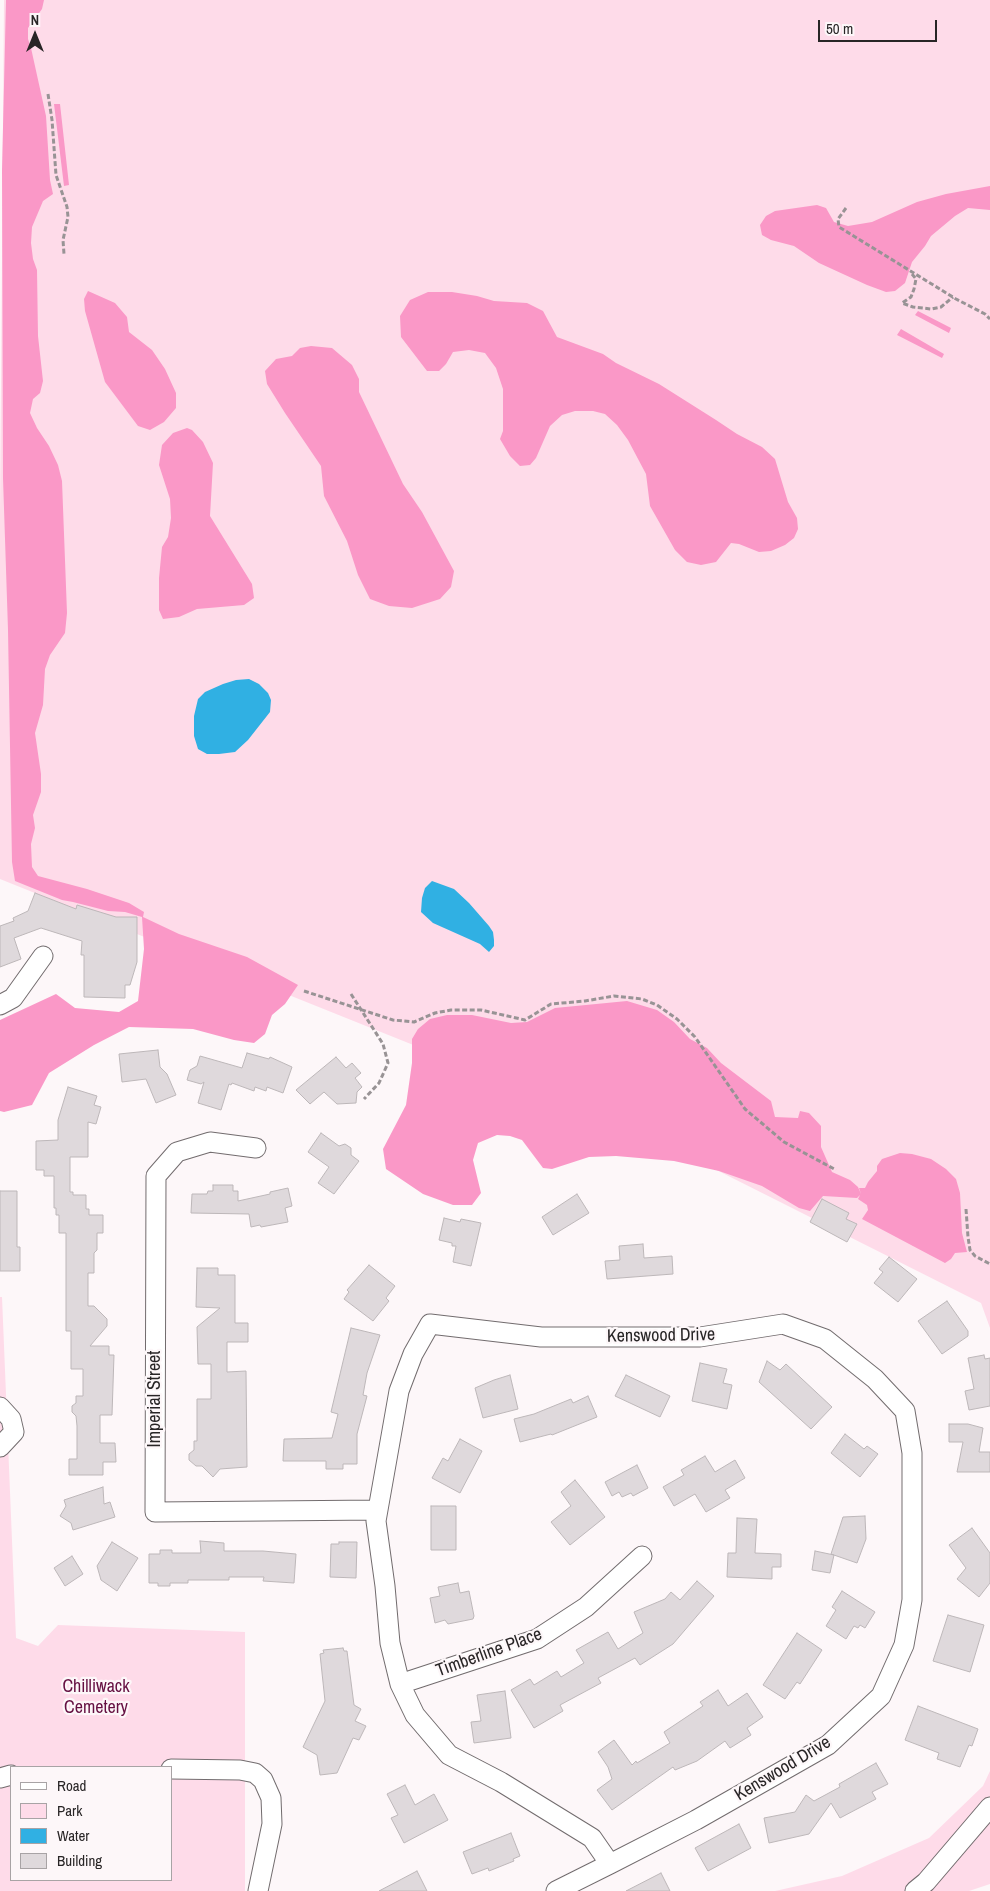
<!DOCTYPE html>
<style>
body{margin:0}
#map{position:relative;width:990px;height:1891px;overflow:hidden;background:#fdf7f9;font-family:"Archivo Narrow",sans-serif}
canvas{display:block}
.legend{position:absolute;left:10px;top:1766px;width:162px;height:115px;box-sizing:border-box;background:#fdf7f9;border:1px solid #a8a3a5;margin:0;padding:6px 9px;list-style:none;font-size:15px;color:#282526}
.legend li{display:flex;align-items:center;gap:10px;height:25px}
.legend b{width:25px;border:1px solid #a8a3a5}
.north{position:absolute;left:10px;top:10px;width:50px;height:50px;-webkit-text-stroke:4px #fdf7f9;paint-order:stroke;rotate:0deg;font-size:14px;font-weight:700;line-height:20px;text-align:center;color:#282526}
.north::after{content:'';display:block;margin:auto;width:18px;height:22px;background:#282526;clip-path:polygon(50% 0,100% 100%,50% 72%,0 100%)}
.scale{position:absolute;left:818px;top:20px;width:119px;height:22px;box-sizing:border-box;border:2px solid #282526;border-top:0;padding-left:6px;font-size:15px;line-height:18px;white-space:nowrap;color:#282526;-webkit-text-stroke:4px #fdf7f9;paint-order:stroke}
</style>
<div id="map">
<canvas width="990" height="1891"></canvas>
<ul class="legend">
<li><b style="height:6px;background:#fff"></b>Road</li>
<li><b style="height:14px;background:#fedbe9"></b>Park</li>
<li><b style="height:14px;background:#30b0e3"></b>Water</li>
<li><b style="height:14px;background:#dfd9dc"></b>Building</li>
</ul>
<div class="north">N</div>
<div class="scale">50 m</div>
</div>
<script>
const ctx = document.querySelector('canvas').getContext('2d');
ctx.lineJoin = 'round';
function fillPath(path, color) {
  ctx.fillStyle = color;
  ctx.fill(path, 'evenodd');
}
function toPath(rows) {
  const path = new Path2D();
  for (const r of rows) {
    path.moveTo(r[0], r[1]);
    for (let i = 2; i < r.length; i += 2) path.lineTo(r[i], r[i + 1]);
  }
  return path;
}
function strokePath(path, color, width, dash) {
  ctx.strokeStyle = color;
  ctx.lineWidth = width;
  ctx.lineCap = dash ? 'butt' : 'round';
  ctx.setLineDash(dash || []);
  ctx.stroke(path);
}
function write(font, color, halo, rows, align = 'center') {
  ctx.font = font + ' "Archivo Narrow",sans-serif';
  ctx.lineWidth = 4.5;
  ctx.setLineDash([]);
  ctx.textBaseline = 'middle';
  ctx.strokeStyle = halo;
  ctx.fillStyle = color;
  for (const [text, x, y, turn = 0] of rows) {
    ctx.save();
    ctx.translate(x, y);
    ctx.rotate((+turn || 0) * Math.PI / 180);
    ctx.textAlign = isNaN(turn) ? turn : align;
    if (halo) ctx.strokeText(text, 0, 0);
    ctx.fillText(text, 0, 0);
    ctx.restore();
  }
}
fillPath(toPath([
 [4,0,990,0,990,1328,981,1303,627,1125,498,1079,0,879,0,513],
 [0,1297,2,1297,16,1638,38,1646,58,1625,245,1632,245,1891,0,1891],
 [11,1767,171,1767,171,1880,11,1880],
 [990,1771,990,1884,969,1891,775,1891,842,1876,929,1838,983,1786]
]), '#fedbe9');
fillPath(toPath([
 [6,0,44,0,42,9,28,28,28,39,31,48,46,116,50,180,53,194,43,201,32,227,31,243,33,259,37,270,38,336,43,381,40,393,33,399,30,413,37,428,49,446,58,465,62,481,67,613,65,633,50,655,45,669,43,705,35,733,41,774,41,792,33,815,35,828,31,844,32,867,38,876,87,889,129,903,144,912,143,917,179,934,247,957,298,985,285,1004,272,1015,265,1034,254,1043,234,1040,193,1029,129,1027,94,1045,49,1073,32,1105,4,1112,0,1111,0,1020,56,994,75,1008,119,1012,138,1001,144,949,142,917,125,912,108,911,73,902,62,900,15,881,12,862,8,630,3,478,2,170],
 [54,104,60,104,69,185,64,186],
 [990,186,990,210,968,208,955,216,931,236,925,246,912,262,905,283,895,291,886,292,867,285,819,263,794,246,771,240,762,235,760,225,766,216,775,211,817,205,826,208,834,222,848,226,872,222,917,202,946,194],
 [88,291,115,303,127,317,129,332,152,350,165,369,176,393,176,408,164,422,150,430,138,426,105,382,85,311,84,299],
 [428,292,452,292,477,296,494,301,527,303,543,311,557,337,603,354,616,363,659,384,716,420,737,434,762,447,775,459,788,502,797,518,798,529,794,538,785,545,771,551,759,552,739,544,731,543,716,562,701,565,687,562,675,550,650,506,646,474,628,440,617,425,605,414,593,411,575,411,562,415,550,426,536,458,530,465,520,466,510,456,500,439,503,431,503,389,496,368,485,353,469,350,453,352,446,364,439,371,427,371,401,337,400,316,410,300],
 [918,311,951,328,949,333,915,315],
 [901,329,944,354,942,358,897,335],
 [311,346,332,348,352,365,359,379,359,392,403,484,422,512,454,571,451,587,440,599,412,608,389,606,370,599,358,575,347,541,324,496,321,466,285,413,267,384,265,371,276,359,292,356,300,348],
 [187,428,192,430,203,442,213,463,210,516,252,584,254,598,244,605,197,609,179,617,163,619,159,610,159,578,162,547,168,537,171,518,170,499,159,465,162,445,173,433],
 [627,1001,657,1010,674,1022,690,1039,707,1048,721,1063,771,1101,775,1117,798,1118,800,1111,809,1113,821,1126,821,1147,832,1172,850,1180,858,1187,861,1194,859,1188,865,1188,868,1182,877,1171,877,1166,882,1159,900,1153,912,1154,931,1159,946,1169,956,1179,960,1193,962,1233,967,1252,955,1253,951,1259,945,1263,862,1219,868,1210,867,1205,858,1199,860,1195,857,1198,823,1196,810,1211,799,1208,762,1186,719,1171,674,1161,616,1156,589,1157,552,1169,543,1168,522,1140,510,1136,497,1135,478,1143,473,1160,481,1193,472,1205,453,1205,423,1194,386,1169,383,1149,406,1105,412,1063,412,1039,418,1029,430,1019,447,1015,472,1015,511,1023,527,1022,555,1008]
]), '#fa98c7');
fillPath(toPath([
 [249,679,259,684,268,693,271,700,270,712,248,740,235,752,219,754,207,754,198,749,194,736,194,716,198,699,205,692,223,684,236,680],
 [432,881,454,889,469,903,489,926,493,932,494,940,494,946,489,952,480,944,433,923,421,912,422,898,425,888]
]), '#30b0e3');
const building = toPath([
 [35,893,76,909,77,905,116,917,137,917,137,962,130,985,125,985,125,998,84,997,84,955,81,955,82,941,41,928,14,938,21,959,0,967,0,926,14,921,13,918,28,911,35,893],
 [158,1050,160,1067,167,1074,176,1095,156,1103,146,1079,122,1082,119,1054,158,1050],
 [247,1053,269,1059,270,1057,292,1067,283,1093,267,1087,266,1091,255,1087,254,1091,232,1083,231,1085,229,1084,221,1110,198,1103,204,1082,201,1084,187,1080,190,1070,197,1066,200,1056,242,1068,247,1053],
 [336,1057,346,1068,352,1063,361,1073,355,1078,362,1087,357,1092,356,1103,337,1104,324,1092,310,1104,296,1090,336,1057],
 [68,1087,97,1096,94,1105,101,1107,96,1124,88,1122,88,1157,70,1157,70,1192,73,1192,73,1195,86,1195,86,1209,89,1209,89,1215,103,1215,103,1233,97,1233,97,1250,94,1253,94,1273,88,1273,88,1306,94,1306,107,1319,107,1326,90,1346,109,1346,109,1355,114,1355,112,1415,100,1415,100,1443,115,1443,116,1462,103,1462,103,1475,69,1475,69,1459,77,1459,77,1426,76,1416,72,1412,72,1406,76,1403,76,1396,83,1396,83,1369,71,1369,71,1331,66,1331,66,1233,59,1233,59,1215,56,1215,56,1208,54,1208,54,1176,44,1176,44,1170,36,1170,36,1141,58,1140,58,1120,68,1087],
 [321,1133,339,1146,345,1144,351,1148,351,1155,359,1161,334,1194,318,1183,329,1167,308,1152,321,1133],
 [213,1185,233,1185,233,1191,238,1191,238,1201,270,1194,270,1192,288,1188,292,1206,285,1208,288,1222,261,1227,260,1225,251,1227,249,1214,191,1213,192,1194,207,1194,208,1191,213,1191,213,1185],
 [0,1191,17,1191,17,1247,20,1247,20,1271,0,1271,0,1191],
 [577,1194,589,1213,553,1235,542,1217,577,1194],
 [822,1199,849,1213,846,1219,857,1224,847,1242,810,1222,822,1199],
 [444,1218,460,1222,461,1219,481,1223,471,1266,453,1262,456,1246,452,1246,452,1243,439,1240,444,1218],
 [643,1244,644,1258,672,1256,673,1274,607,1279,605,1261,620,1260,619,1246,643,1244],
 [889,1257,917,1279,898,1302,874,1283,883,1272,879,1269,889,1257],
 [369,1265,395,1286,386,1298,389,1301,373,1321,344,1299,349,1292,347,1290,369,1265],
 [197,1268,218,1268,218,1275,235,1275,235,1323,248,1323,248,1342,227,1342,227,1372,246,1371,247,1467,220,1469,213,1477,202,1466,196,1466,189,1460,189,1454,194,1450,194,1441,197,1441,197,1399,211,1399,211,1364,198,1364,197,1327,220,1308,196,1307,197,1268],
 [947,1301,968,1331,968,1336,942,1354,918,1321,947,1301],
 [351,1328,380,1335,367,1373,363,1395,367,1396,357,1434,357,1464,343,1464,343,1469,326,1469,326,1461,283,1461,284,1439,332,1438,338,1414,331,1412,351,1328],
 [984,1355,985,1359,990,1358,990,1406,969,1410,965,1391,974,1389,968,1358,984,1355],
 [767,1361,780,1370,786,1364,832,1407,811,1429,759,1382,767,1361],
 [700,1363,727,1369,723,1383,732,1385,727,1409,692,1401,700,1363],
 [510,1375,518,1409,483,1418,475,1388,494,1380,510,1375],
 [626,1375,670,1396,660,1417,615,1396,626,1375],
 [588,1396,597,1417,552,1435,551,1434,520,1442,514,1419,534,1414,571,1399,573,1403,588,1396],
 [949,1424,968,1424,983,1428,979,1452,990,1452,990,1472,957,1472,963,1442,949,1442,949,1424],
 [845,1434,864,1449,867,1446,878,1454,860,1477,831,1453,845,1434],
 [460,1439,482,1451,460,1493,432,1478,443,1458,448,1461,460,1439],
 [705,1456,715,1472,735,1460,745,1478,725,1490,730,1498,706,1512,695,1494,674,1506,663,1487,684,1475,681,1470,705,1456],
 [637,1465,648,1488,633,1496,631,1493,622,1497,619,1492,612,1496,605,1482,637,1465],
 [575,1480,605,1517,570,1545,551,1522,571,1506,561,1492,575,1480],
 [103,1487,104,1504,110,1502,115,1517,73,1530,71,1523,60,1516,66,1506,64,1500,103,1487],
 [431,1506,456,1506,456,1550,431,1550,431,1506],
 [865,1516,866,1539,857,1563,831,1554,843,1517,865,1516],
 [737,1518,757,1519,755,1553,781,1554,781,1567,772,1567,772,1579,727,1577,728,1553,736,1553,737,1518],
 [972,1528,990,1553,990,1583,979,1597,957,1579,966,1568,949,1545,972,1528],
 [200,1541,224,1543,224,1551,263,1551,296,1554,294,1583,263,1581,264,1577,229,1577,229,1580,188,1580,188,1583,170,1583,170,1586,158,1586,158,1583,149,1583,149,1554,160,1554,160,1550,172,1550,172,1553,201,1553,200,1541],
 [112,1542,138,1558,117,1591,101,1580,97,1566,112,1542],
 [339,1542,357,1542,356,1578,330,1577,331,1544,339,1544,339,1542],
 [815,1551,834,1555,830,1573,812,1570,815,1551],
 [72,1556,83,1574,65,1586,54,1568,72,1556],
 [697,1581,714,1596,673,1644,640,1665,635,1658,598,1678,601,1683,560,1705,563,1711,534,1728,511,1690,530,1679,534,1685,557,1671,561,1677,584,1663,576,1650,608,1632,618,1649,643,1633,634,1612,665,1599,671,1592,680,1600,697,1581],
 [458,1583,460,1593,469,1591,474,1616,473,1619,448,1624,445,1620,435,1623,430,1598,440,1596,438,1587,458,1583],
 [842,1591,875,1612,865,1628,860,1625,858,1628,854,1626,846,1639,826,1626,836,1610,832,1607,842,1591],
 [948,1615,984,1625,970,1672,933,1661,948,1615],
 [797,1633,822,1650,800,1684,797,1682,785,1699,763,1685,797,1633],
 [343,1648,344,1651,347,1651,354,1705,361,1709,355,1721,366,1726,359,1740,353,1738,337,1773,320,1775,317,1755,303,1747,325,1701,320,1654,324,1653,323,1650,343,1648],
 [718,1690,728,1706,747,1693,763,1717,747,1728,751,1735,730,1748,725,1741,697,1761,675,1770,673,1767,612,1810,597,1790,612,1779,608,1767,598,1752,614,1740,632,1765,636,1761,637,1763,670,1743,664,1732,703,1706,700,1702,718,1690],
 [505,1691,511,1738,474,1743,471,1722,481,1721,477,1695,505,1691],
 [918,1706,978,1729,972,1746,969,1745,960,1767,937,1759,939,1753,905,1740,918,1706],
 [876,1763,888,1784,872,1792,876,1799,840,1818,831,1803,809,1834,769,1843,764,1818,795,1812,806,1795,814,1801,840,1787,839,1784,876,1763],
 [405,1785,415,1805,434,1794,448,1820,404,1843,391,1818,398,1815,387,1794,405,1785],
 [739,1824,751,1848,708,1871,695,1848,739,1824],
 [511,1833,520,1856,513,1859,514,1861,489,1871,488,1868,472,1874,463,1852,511,1833],
 [417,1871,427,1891,379,1891,417,1871],
 [661,1873,670,1891,626,1891,661,1873]
]);
fillPath(building, '#dfd9dc');
strokePath(building, '#bdb7b9', 1);
const minor = toPath([
 [0,1005,13,998,43,956],
 [256,1148,210,1142,177,1152,156,1176,155,1512,378,1510],
 [0,1407,11,1419,14,1432,0,1447],
 [400,1684,537,1639,586,1607,642,1556],
 [171,1769,240,1770,255,1773,263,1780,271,1798,272,1824,258,1891],
 [0,1778,11,1775],
 [556,1891,610,1864,696,1820,828,1745,881,1696,904,1645,912,1600,912,1453,905,1411,875,1379,825,1339,783,1324,700,1337,541,1337,430,1324,413,1354,399,1391,376,1521,385,1586,390,1643,400,1684,415,1715,449,1755,501,1782,592,1838,610,1864],
 [915,1891,926,1882,990,1807]
]);
strokePath(minor, '#726c6e', 21);
strokePath(toPath([
 [48,94,52,120,56,175,67,207,68,217,63,240,64,254],
 [846,208,838,219,839,227,956,299,985,314,990,319],
 [912,274,916,279,914,289,911,297,902,303,913,307,931,309,941,307,953,297],
 [304,991,393,1020,414,1022,435,1013,451,1010,481,1010,525,1020,551,1004,585,1001,614,996,642,999,657,1005,677,1019,695,1037,745,1109,784,1142,836,1170],
 [351,994,383,1044,388,1063,379,1083,364,1099],
 [966,1209,968,1237,970,1250,975,1256,990,1264]
]), '#989395', 3, [5, 2.5]);
strokePath(minor, '#fff', 19);
write('18px', '#282526', '#fdf7f9', [
 ["Kenswood Drive",661,1336,-1],
 ["Imperial Street",155,1399,-90],
 ["Timberline Place",489,1653,-20],
 ["Kenswood Drive",783,1769,-31]
]);
write('18px', '#651042', '#fdf7f9', [
 ["Chilliwack",96,1687],
 ["Cemetery",96,1708]
]);
</script>
